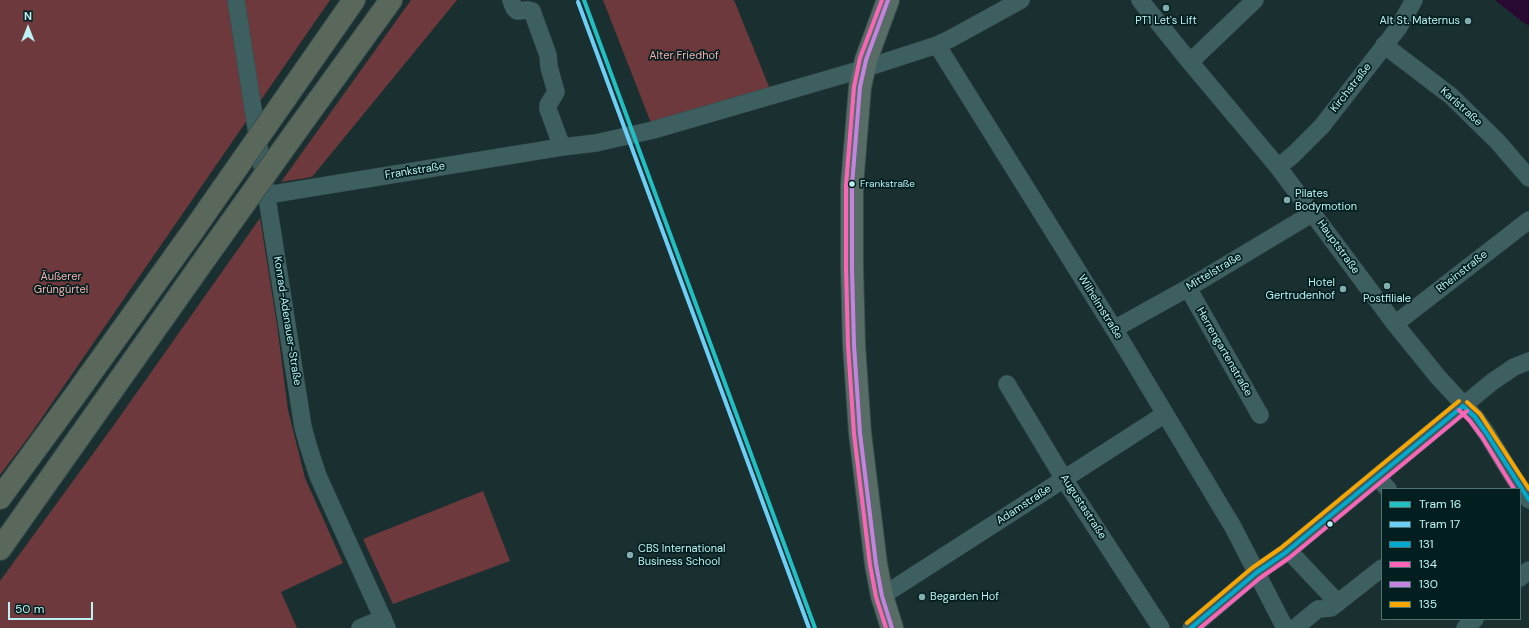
<!DOCTYPE html>
<meta charset="utf-8">
<style>
body{margin:0}
#map{position:relative;width:1529px;height:628px;overflow:hidden;background:#192f30;font-family:"DM Sans",sans-serif}
canvas{display:block}
.legend{position:absolute;left:1381px;top:488px;width:140px;height:132px;box-sizing:border-box;background:#031e1e;border:1px solid #4d7373;margin:0;padding:5px 7px;list-style:none;font-size:12px;color:#bcf2f3}
.legend li{display:flex;align-items:center;gap:8px;height:20px}
.legend b{width:20px;border:1px solid #4d7373}
.north{position:absolute;left:8px;top:8px;width:40px;height:40px;-webkit-text-stroke:3px #031e1e;paint-order:stroke;rotate:0deg;font-size:11px;font-weight:700;line-height:16px;text-align:center;color:#bcf2f3}
.north::after{content:'';display:block;margin:auto;width:14px;height:18px;background:#bcf2f3;clip-path:polygon(50% 0,100% 100%,50% 72%,0 100%)}
.scale{position:absolute;left:8px;top:602px;width:85px;height:18px;box-sizing:border-box;border:2px solid #bcf2f3;border-top:0;padding-left:5px;font-size:12px;line-height:14px;white-space:nowrap;color:#bcf2f3;-webkit-text-stroke:3px #031e1e;paint-order:stroke}
</style>
<div id="map">
<canvas width="1529" height="628"></canvas>
<ul class="legend">
<li><b style="height:5px;background:#21bfc1"></b>Tram 16</li>
<li><b style="height:5px;background:#6dcff6"></b>Tram 17</li>
<li><b style="height:5px;background:#00a9ce"></b>131</li>
<li><b style="height:5px;background:#fa66b7"></b>134</li>
<li><b style="height:5px;background:#c483df"></b>130</li>
<li><b style="height:5px;background:#f7a600"></b>135</li>
</ul>
<div class="north">N</div>
<div class="scale">50 m</div>
</div>
<script>
const ctx = document.querySelector('canvas').getContext('2d');
ctx.lineJoin = 'round';
function fillPath(path, color) {
  ctx.fillStyle = color;
  ctx.fill(path, 'evenodd');
}
function toPath(rows) {
  const path = new Path2D();
  for (const r of rows) {
    path.moveTo(r[0], r[1]);
    for (let i = 2; i < r.length; i += 2) path.lineTo(r[i], r[i + 1]);
  }
  return path;
}
function strokePath(path, color, width, dash) {
  ctx.strokeStyle = color;
  ctx.lineWidth = width;
  ctx.lineCap = dash ? 'butt' : 'round';
  ctx.setLineDash(dash || []);
  ctx.stroke(path);
}
function write(font, color, halo, rows, align = 'center') {
  ctx.font = font + ' "DM Sans",sans-serif';
  ctx.lineWidth = 3.5;
  ctx.setLineDash([]);
  ctx.textBaseline = 'middle';
  ctx.strokeStyle = halo;
  ctx.fillStyle = color;
  for (const [text, x, y, turn = 0] of rows) {
    ctx.save();
    ctx.translate(x, y);
    ctx.rotate((+turn || 0) * Math.PI / 180);
    ctx.textAlign = isNaN(turn) ? turn : align;
    if (halo) ctx.strokeText(text, 0, 0);
    ctx.fillText(text, 0, 0);
    ctx.restore();
  }
}
fillPath(toPath([
 [0,0,330,0,30,435,0,475],
 [411,0,457,0,312,177,281,182],
 [603,0,734,0,770,89,651,123],
 [260,218,277,325,288,410,305,478,343,563,281,592,297,628,0,628,0,581,111,429],
 [483,491,510,561,393,604,363,539]
]), '#6d393c');
fillPath(toPath([
 [1495,0,1529,0,1529,26,1520,20]
]), '#270932');
const minor = toPath([
 [236,0,303,427,308,445,318,476,387,628],
 [511,0,514,8,517,11,528,10,532,11,548,55,549,67,556,92,548,105,548,109,562,147],
 [1140,0,1190,62,1278,167,1395,324,1438,377,1475,417,1487,434,1512,475,1529,500],
 [937,45,1119,337,1233,527,1285,628],
 [1384,45,1451,96,1497,141,1529,178],
 [1190,62,1255,0],
 [1278,167,1293,155,1322,126,1399,27,1414,0],
 [267,195,562,147,596,143,653,130,863,69,937,45,950,39,1021,0],
 [1188,288,1260,415],
 [1395,324,1529,220],
 [1114,329,1188,288,1313,213],
 [1007,384,1064,479,1161,628],
 [1377,477,1388,489],
 [1288,550,1338,603],
 [1520,578,1529,570],
 [882,596,1165,414],
 [360,628,383,618],
 [1191,628,1256,573,1285,553,1492,382,1514,367,1529,361],
 [1295,628,1318,609,1331,608,1382,568],
 [1465,628,1475,619]
]);
const major = toPath([
 [888,0,866,60,860,87,852,185,852,268,854,345,860,433,876,564,882,596,892,628]
]);
const highway = toPath([
 [285,99,354,0],
 [294,134,391,0],
 [0,498,76,394,195,228],
 [0,549,207,256]
]);
strokePath(minor, '#364c4c', 18);
strokePath(major, '#364c4c', 24);
strokePath(highway, '#364c4c', 24);
strokePath(minor, '#3e5f60', 17);
strokePath(major, '#576c64', 22);
strokePath(highway, '#5a685b', 22);
const highwayBridge = toPath([
 [195,228,285,99],
 [207,256,294,134]
]);
strokePath(highwayBridge, '#364c4c', 24, []);
strokePath(highwayBridge, '#5a685b', 22);
strokePath(toPath([
 [1463,406,1475,417,1487,434,1529,500],
 [1191,628,1256,573,1285,553,1463,406]
]), '#00a9ce', 4);
strokePath(toPath([
 [882,0,860,58,854,87,846,185,846,268,848,345,854,434,870,565,876,597,886,628],
 [1459,410,1470,421,1482,437,1514,489],
 [1200,628,1260,578,1289,558,1467,411]
]), '#fa66b7', 4);
strokePath(toPath([
 [888,0,866,60,860,87,852,185,852,268,854,345,860,433,876,564,882,596,892,628]
]), '#c483df', 4);
strokePath(toPath([
 [1467,402,1480,414,1529,489],
 [1187,623,1252,568,1281,548,1459,401]
]), '#f7a600', 4);
strokePath(toPath([
 [584,0,815,628]
]), '#21bfc1', 4);
strokePath(toPath([
 [578,2,809,628]
]), '#6dcff6', 4);
for (const [x, y, r, color] of [
 [1166,8,4,"#83aeaf"],
 [1468,21,4,"#83aeaf"],
 [852,184,3.5,"#bcf2f3"],
 [1287,200,4,"#83aeaf"],
 [1387,286,4,"#83aeaf"],
 [1343,289,4,"#83aeaf"],
 [1330,524,3.5,"#bcf2f3"],
 [630,555,4,"#83aeaf"],
 [922,597,4,"#83aeaf"]
]) {
  const dot = new Path2D();
  dot.arc(x, y, r, 0, 2 * Math.PI);
  ctx.fillStyle = color;
  ctx.fill(dot);
  strokePath(dot, '#031e1e', 1.5);
}
write('10px', '#bcf2f3', '#031e1e', [
 ["Frankstraße",860,184]
], 'left');
write('11px', '#bcf2f3', '#031e1e', [
 ["PT1 Let's Lift",1166,21,"center"],
 ["Alt St. Maternus",1460,21,"right"],
 ["Pilates",1295,194],
 ["Bodymotion",1295,207],
 ["Hotel",1335,283,"right"],
 ["Gertrudenhof",1335,296,"right"],
 ["Postfiliale",1387,299,"center"],
 ["CBS International",638,549],
 ["Business School",638,562],
 ["Begarden Hof",930,597]
], 'left');
write('11px', '#f8b0b1', '#031e1e', [
 ["Alter Friedhof",684,56],
 ["Äußerer",61,277],
 ["Grüngürtel",61,290]
]);
write('11px', '#bcf2f3', '#031e1e', [
 ["Kirchstraße",1351,88,-52],
 ["Karlstraße",1461,107,42],
 ["Frankstraße",415,171,-9],
 ["Hauptstraße",1338,247,54],
 ["Mittelstraße",1214,272,-31],
 ["Rheinstraße",1462,272,-38],
 ["Wilhelmstraße",1100,307,58],
 ["Konrad-Adenauer-Straße",287,321,81],
 ["Herrengartenstraße",1224,352,60],
 ["Adamstraße",1024,505,-33],
 ["Augustastraße",1083,507,57]
]);
</script>
